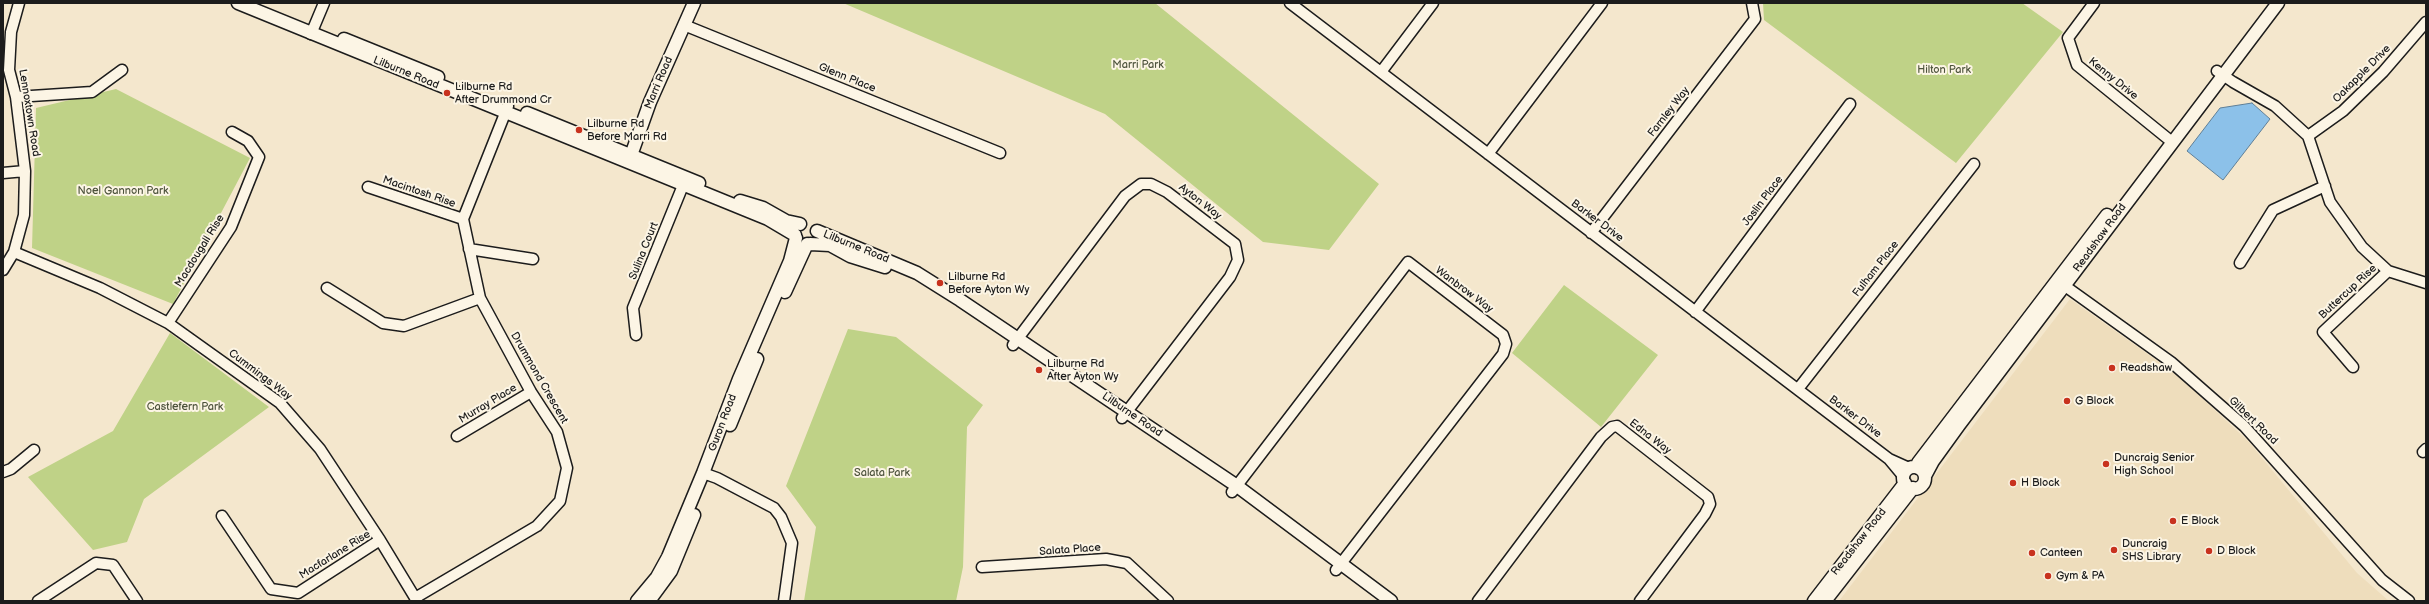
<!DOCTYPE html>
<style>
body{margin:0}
#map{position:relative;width:2429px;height:604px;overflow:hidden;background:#f4e7cd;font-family:"Balsamiq Sans",sans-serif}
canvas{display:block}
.frame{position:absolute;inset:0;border:4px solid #1c1c1c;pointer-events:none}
</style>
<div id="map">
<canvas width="2429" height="604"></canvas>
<div class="frame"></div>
</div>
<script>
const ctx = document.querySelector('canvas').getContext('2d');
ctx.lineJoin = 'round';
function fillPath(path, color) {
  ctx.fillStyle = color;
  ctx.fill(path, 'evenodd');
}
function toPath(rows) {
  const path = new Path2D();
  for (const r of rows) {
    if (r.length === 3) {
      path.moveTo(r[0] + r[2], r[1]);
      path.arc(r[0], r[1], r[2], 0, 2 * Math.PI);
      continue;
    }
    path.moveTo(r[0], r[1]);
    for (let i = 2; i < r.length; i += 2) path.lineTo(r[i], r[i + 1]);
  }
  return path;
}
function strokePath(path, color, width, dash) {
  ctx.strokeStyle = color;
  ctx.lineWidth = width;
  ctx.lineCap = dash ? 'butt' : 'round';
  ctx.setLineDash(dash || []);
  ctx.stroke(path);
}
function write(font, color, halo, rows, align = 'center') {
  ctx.font = font + ' "Balsamiq Sans",sans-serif';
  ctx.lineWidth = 4;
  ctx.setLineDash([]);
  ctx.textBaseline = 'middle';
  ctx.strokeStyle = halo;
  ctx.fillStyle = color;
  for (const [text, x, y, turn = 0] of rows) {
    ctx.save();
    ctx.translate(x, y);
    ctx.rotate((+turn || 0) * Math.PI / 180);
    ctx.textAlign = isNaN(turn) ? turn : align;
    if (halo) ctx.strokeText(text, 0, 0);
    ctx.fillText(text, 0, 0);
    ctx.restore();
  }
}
fillPath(toPath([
 [2070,299,2176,374,2248,441,2357,573,2389,601,1839,601]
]), '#eeddbc');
fillPath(toPath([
 [843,3,1155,3,1379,184,1329,250,1263,242,1105,114],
 [1763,3,2022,3,2063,32,1956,163,1764,20],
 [116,89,250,158,173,304,32,248,36,108],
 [1564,285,1658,355,1601,427,1512,353],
 [848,329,896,337,983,405,967,427,963,567,956,601,804,601,816,527,786,486],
 [170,333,269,407,144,499,127,542,93,550,28,477,113,431]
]), '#bfd287');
const water = toPath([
 [2252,103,2270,119,2223,180,2187,151,2220,108,2252,103]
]);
fillPath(water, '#8cc1e9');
strokePath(water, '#5f7f97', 1);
const minor = toPath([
 [1290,3,1889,459,1909,468],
 [2094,3,2068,38,2077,65,2172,142],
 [684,25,1000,153],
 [311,34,324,3],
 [2217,71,2233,82,2275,106,2308,136,2330,202,2362,247,2388,271,2426,283],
 [1381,72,1433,3],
 [16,97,92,92,122,70],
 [2308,136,2343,111,2383,72,2426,22],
 [1488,154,1602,3],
 [3,173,25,171],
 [368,187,463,219],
 [1591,233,1755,19,1752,3],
 [469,249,533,259],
 [14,252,100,288,168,323,280,403,320,449,380,540,417,601],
 [2240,263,2273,210,2325,186],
 [3,270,14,252,24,215,25,171,16,97,9,70,11,32,19,3],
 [2058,281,2171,362,2244,426,2382,580,2409,601],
 [327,288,383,323,404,326,480,298],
 [1695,312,1850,104],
 [168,323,231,227,259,157,248,141,232,132],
 [636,335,633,308,686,178],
 [1013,345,1125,196,1141,184,1151,184,1167,192,1235,244,1238,260,1230,277,1122,418],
 [2353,367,2323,332,2388,271],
 [1798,389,1974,164],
 [457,436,531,392],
 [2423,452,2426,449],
 [1889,459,1904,477],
 [3,472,11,469,34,450],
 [703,473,717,478,774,508,781,517,792,543,784,601],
 [1232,492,1408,262,1503,335,1506,344,1503,354,1336,570],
 [222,516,271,589,298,593,380,540],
 [982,567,1106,559,1127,563,1168,601],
 [415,598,537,526,560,501,567,468,557,432,531,392,480,298,463,219,508,106],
 [38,601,96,563,113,565,137,601],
 [1478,601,1601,437,1612,427,1617,426,1708,497,1710,504,1705,514,1640,601]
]);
const tertiary = toPath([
 [238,3,768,219,795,235],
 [344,39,438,77],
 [527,113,699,183],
 [629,161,650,102,694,3],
 [740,201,763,208,786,221,800,224],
 [817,231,917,273,960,300,1237,486,1391,601],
 [810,244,830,245,850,256,885,267],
 [785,292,807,244],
 [730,425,757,359],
 [1914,478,11],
 [1918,468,1918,463,2107,215],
 [1925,476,1933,461,1959,425,2278,3],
 [637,601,657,577,668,557,703,473,739,379,790,261,796,238],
 [649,601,671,571,694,515],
 [1814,601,1905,483],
 [1825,601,1913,488]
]);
strokePath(minor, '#1c1c1c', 13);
strokePath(tertiary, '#1c1c1c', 15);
strokePath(minor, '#fcf5e5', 10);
strokePath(tertiary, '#fcf5e5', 12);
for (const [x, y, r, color] of [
 [447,93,4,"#c8321e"],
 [579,130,4,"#c8321e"],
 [940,283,4,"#c8321e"],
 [2112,368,4,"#c8321e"],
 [1039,370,4,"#c8321e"],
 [2067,401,4,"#c8321e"],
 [2106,464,4,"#c8321e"],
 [2013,483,4,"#c8321e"],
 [2173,521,4,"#c8321e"],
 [2114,550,4,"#c8321e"],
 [2209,551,4,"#c8321e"],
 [2032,553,4,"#c8321e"],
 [2048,576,4,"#c8321e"]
]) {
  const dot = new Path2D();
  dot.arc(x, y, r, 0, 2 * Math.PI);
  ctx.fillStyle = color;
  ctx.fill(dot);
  strokePath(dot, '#fcf5e5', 1.5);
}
write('11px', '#4d533c', '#fcf5e5', [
 ["Marri Park",1138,65],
 ["Hilton Park",1944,70],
 ["Noel Gannon Park",123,191],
 ["Castlefern Park",185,407],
 ["Salata Park",882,473]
]);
write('11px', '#1c1c1c', '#fcf5e5', [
 ["Lilburne Road",406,73,22],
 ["Oakapple Drive",2362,74,-45],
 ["Glenn Place",847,78,22],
 ["Kenny Drive",2113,79,39],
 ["Marri Road",659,83,-67],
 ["Farnley Way",1669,112,-52],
 ["Lennoxtown Road",29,113,81],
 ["Macintosh Rise",419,192,19],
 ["Joslin Place",1763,201,-53],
 ["Ayton Way",1200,202,38],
 ["Barker Drive",1597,221,37],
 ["Readshaw Road",2100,238,-54],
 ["Lilburne Road",856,247,22],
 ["Macdougall Rise",200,251,-58],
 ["Sulina Court",644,251,-68],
 ["Fulham Place",1876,269,-52],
 ["Wanbrow Way",1464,290,37],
 ["Buttercup Rise",2348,292,-43],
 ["Cummings Way",260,375,37],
 ["Drummond Crescent",539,378,60],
 ["Murray Place",488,404,-31],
 ["Lilburne Road",1132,415,34],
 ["Barker Drive",1855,417,37],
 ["Gilbert Road",2253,421,44],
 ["Guron Road",723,423,-69],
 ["Edna Way",1650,437,38],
 ["Readshaw Road",1859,542,-52],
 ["Salata Place",1070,550,-4],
 ["Macfarlane Rise",335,555,-32]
]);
write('11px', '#1c1c1c', '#fcf5e5', [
 ["Lilburne Rd",455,87],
 ["After Drummond Cr",455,100],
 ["Lilburne Rd",587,124],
 ["Before Marri Rd",587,137],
 ["Lilburne Rd",948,277],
 ["Before Ayton Wy",948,290],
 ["Lilburne Rd",1047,364],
 ["After Ayton Wy",1047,377],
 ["Readshaw",2120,368],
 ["G Block",2075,401],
 ["Duncraig Senior",2114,458],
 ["High School",2114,471],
 ["H Block",2021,483],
 ["E Block",2181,521],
 ["Duncraig",2122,544],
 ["SHS Library",2122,557],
 ["D Block",2217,551],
 ["Canteen",2040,553],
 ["Gym & PA",2056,576]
], 'left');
</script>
